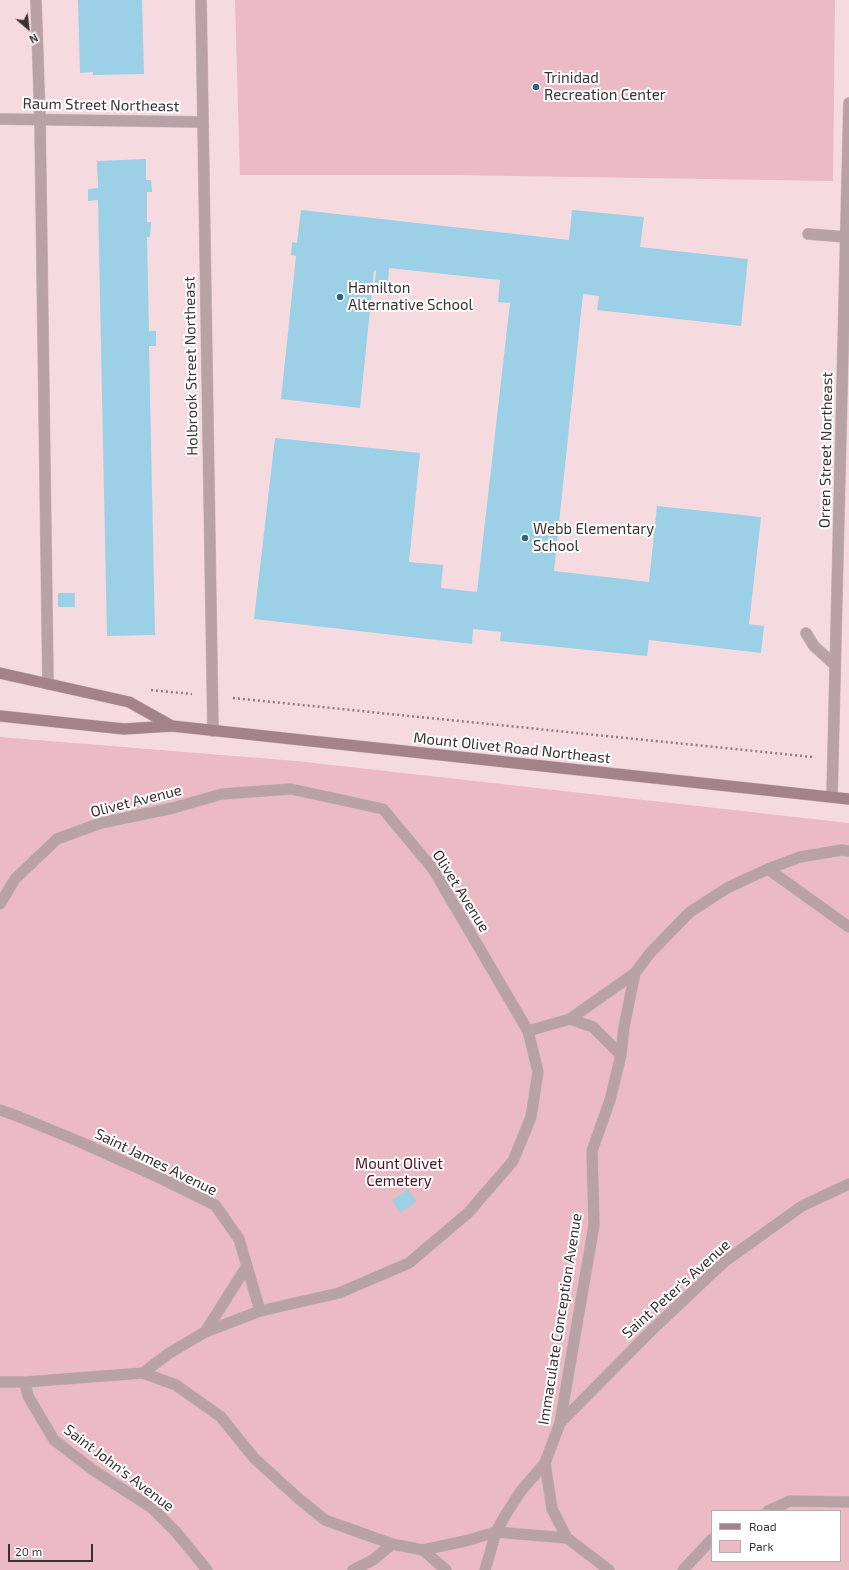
<!DOCTYPE html>
<style>
body{margin:0}
#map{position:relative;width:849px;height:1570px;overflow:hidden;background:#f5dbe0;font-family:"Exo 2",sans-serif}
canvas{display:block}
.legend{position:absolute;left:711px;top:1510px;width:130px;height:52px;box-sizing:border-box;background:#fff;border:1px solid #b1adad;margin:0;padding:5px 7px;list-style:none;font-size:12px;color:#3b3133}
.legend li{display:flex;align-items:center;gap:8px;height:20px}
.legend b{width:20px;border:1px solid #b1adad}
.north{position:absolute;left:8px;top:8px;width:40px;height:40px;-webkit-text-stroke:3px #fff;paint-order:stroke;rotate:152deg;font-size:11px;font-weight:700;line-height:16px;text-align:center;color:#3b3133}
.north::after{content:'';display:block;margin:auto;width:14px;height:18px;background:#3b3133;clip-path:polygon(50% 0,100% 100%,50% 72%,0 100%)}
.scale{position:absolute;left:8px;top:1544px;width:85px;height:18px;box-sizing:border-box;border:2px solid #3b3133;border-top:0;padding-left:5px;font-size:12px;line-height:14px;white-space:nowrap;color:#3b3133;-webkit-text-stroke:3px #fff;paint-order:stroke}
</style>
<div id="map">
<canvas width="849" height="1570"></canvas>
<ul class="legend">
<li><b style="height:5px;background:#a48289"></b>Road</li>
<li><b style="height:11px;background:#ebbac4"></b>Park</li>
</ul>
<div class="north">N</div>
<div class="scale">20 m</div>
</div>
<script>
const ctx = document.querySelector('canvas').getContext('2d');
ctx.lineJoin = 'round';
function fillPath(path, color) {
  ctx.fillStyle = color;
  ctx.fill(path, 'evenodd');
}
function toPath(rows) {
  const path = new Path2D();
  for (const r of rows) {
    path.moveTo(r[0], r[1]);
    for (let i = 2; i < r.length; i += 2) path.lineTo(r[i], r[i + 1]);
  }
  return path;
}
function strokePath(path, color, width, dash) {
  ctx.strokeStyle = color;
  ctx.lineWidth = width;
  ctx.lineCap = dash ? 'butt' : 'round';
  ctx.setLineDash(dash || []);
  ctx.stroke(path);
}
function write(font, color, halo, rows, align = 'center') {
  ctx.font = font + ' "Exo 2",sans-serif';
  ctx.lineWidth = 4;
  ctx.setLineDash([]);
  ctx.textBaseline = 'middle';
  ctx.strokeStyle = halo;
  ctx.fillStyle = color;
  for (const [text, x, y, turn = 0] of rows) {
    ctx.save();
    ctx.translate(x, y);
    ctx.rotate((+turn || 0) * Math.PI / 180);
    ctx.textAlign = isNaN(turn) ? turn : align;
    if (halo) ctx.strokeText(text, 0, 0);
    ctx.fillText(text, 0, 0);
    ctx.restore();
  }
}
fillPath(toPath([
 [235,0,835,0,833,181,453,175,240,175],
 [0,737,296,761,849,823,849,1570,0,1570],
 [712,1511,840,1511,840,1561,712,1561]
]), '#ebbac4');
fillPath(toPath([
 [78,0,142,0,144,74,93,75,93,72,80,73],
 [146,159,146,180,151,180,152,192,147,192,147,222,151,222,150,237,147,237,149,331,156,331,156,346,149,346,155,635,107,636,98,202,98,200,88,201,88,189,98,188,97,161],
 [301,210,569,240,572,210,644,217,640,247,748,259,741,326,597,310,599,296,583,294,554,571,649,582,657,506,761,517,749,624,764,626,761,653,649,640,647,656,500,641,501,632,473,629,472,644,254,619,275,438,420,453,409,562,443,565,441,588,477,592,510,303,498,302,500,280,389,268,388,284,375,283,376,271,374,270,360,408,281,399,296,256,291,255,292,242,297,243],
 [58,593,75,593,75,607,58,607],
 [408,1189,416,1202,400,1213,392,1200]
]), '#9bd0e6');
const service = toPath([
 [36,0,40,120,48,684],
 [808,234,846,237],
 [806,633,814,646,835,665],
 [768,869,849,927],
 [0,904,15,879,57,839,101,823,173,808,222,794,291,789,383,809,433,869,528,1031,570,1019,635,973,650,953,690,912,727,888,768,869,800,857,842,850,849,851],
 [570,1019,593,1027,621,1055],
 [0,1110,17,1116,78,1141,160,1178,215,1205,239,1239,260,1311],
 [205,1332,247,1266],
 [143,1373,168,1354,205,1332,260,1311,339,1293,409,1263,468,1213,513,1161,531,1117,538,1072,528,1031],
 [0,1382,25,1382,143,1373,176,1385,221,1417,254,1458,298,1498,325,1520,392,1544,423,1550,465,1541,496,1532,567,1538,609,1570],
 [25,1382,28,1396,54,1440,93,1470,152,1508,176,1532,207,1570],
 [560,1423,651,1331,724,1262,802,1206,849,1184],
 [768,1511,790,1501,849,1502],
 [567,1538,552,1509,545,1463,560,1423,594,1225,592,1151,610,1100,621,1055,624,1027,635,973],
 [423,1550,446,1570],
 [353,1570,373,1560,392,1544],
 [485,1570,496,1532,506,1514,521,1491,545,1463],
 [683,1570,712,1539]
]);
const minor = toPath([
 [201,0,213,731],
 [0,119,202,122],
 [832,797,849,103]
]);
const secondary = toPath([
 [0,673,129,702,172,726],
 [0,716,124,729,172,726,849,799]
]);
strokePath(service, '#d0b9bd', 12);
strokePath(minor, '#d0b9bd', 12);
strokePath(secondary, '#d0b9bd', 12);
strokePath(toPath([
 [151,690,192,694],
 [233,698,813,757]
]), '#8f7e81', 2.5, [2, 3]);
strokePath(service, '#b9a2a6', 11);
strokePath(minor, '#b9a2a6', 11);
strokePath(secondary, '#a48289', 11);
for (const [x, y, r, color] of [
 [536,87,4,"#29677d"],
 [340,297,4,"#29677d"],
 [525,538,4,"#29677d"]
]) {
  const dot = new Path2D();
  dot.arc(x, y, r, 0, 2 * Math.PI);
  ctx.fillStyle = color;
  ctx.fill(dot);
  strokePath(dot, '#fff', 1.5);
}
write('15px', '#3b3133', '#fff', [
 ["Trinidad",544,78],
 ["Recreation Center",544,95],
 ["Hamilton",348,288],
 ["Alternative School",348,305],
 ["Webb Elementary",533,529],
 ["School",533,546]
], 'left');
write('15px', '#3b3133', '#fff', [
 ["Raum Street Northeast",101,105,1],
 ["Holbrook Street Northeast",191,366,-91],
 ["Orren Street Northeast",826,450,-89],
 ["Mount Olivet Road Northeast",512,748,6],
 ["Olivet Avenue",136,801,-14],
 ["Olivet Avenue",461,891,58],
 ["Saint James Avenue",156,1162,26],
 ["Saint Peter's Avenue",676,1289,-42],
 ["Immaculate Conception Avenue",560,1319,-81],
 ["Saint John's Avenue",119,1468,37]
]);
write('15px', '#4e1025', '#fff', [
 ["Mount Olivet",399,1164],
 ["Cemetery",399,1181]
]);
</script>
